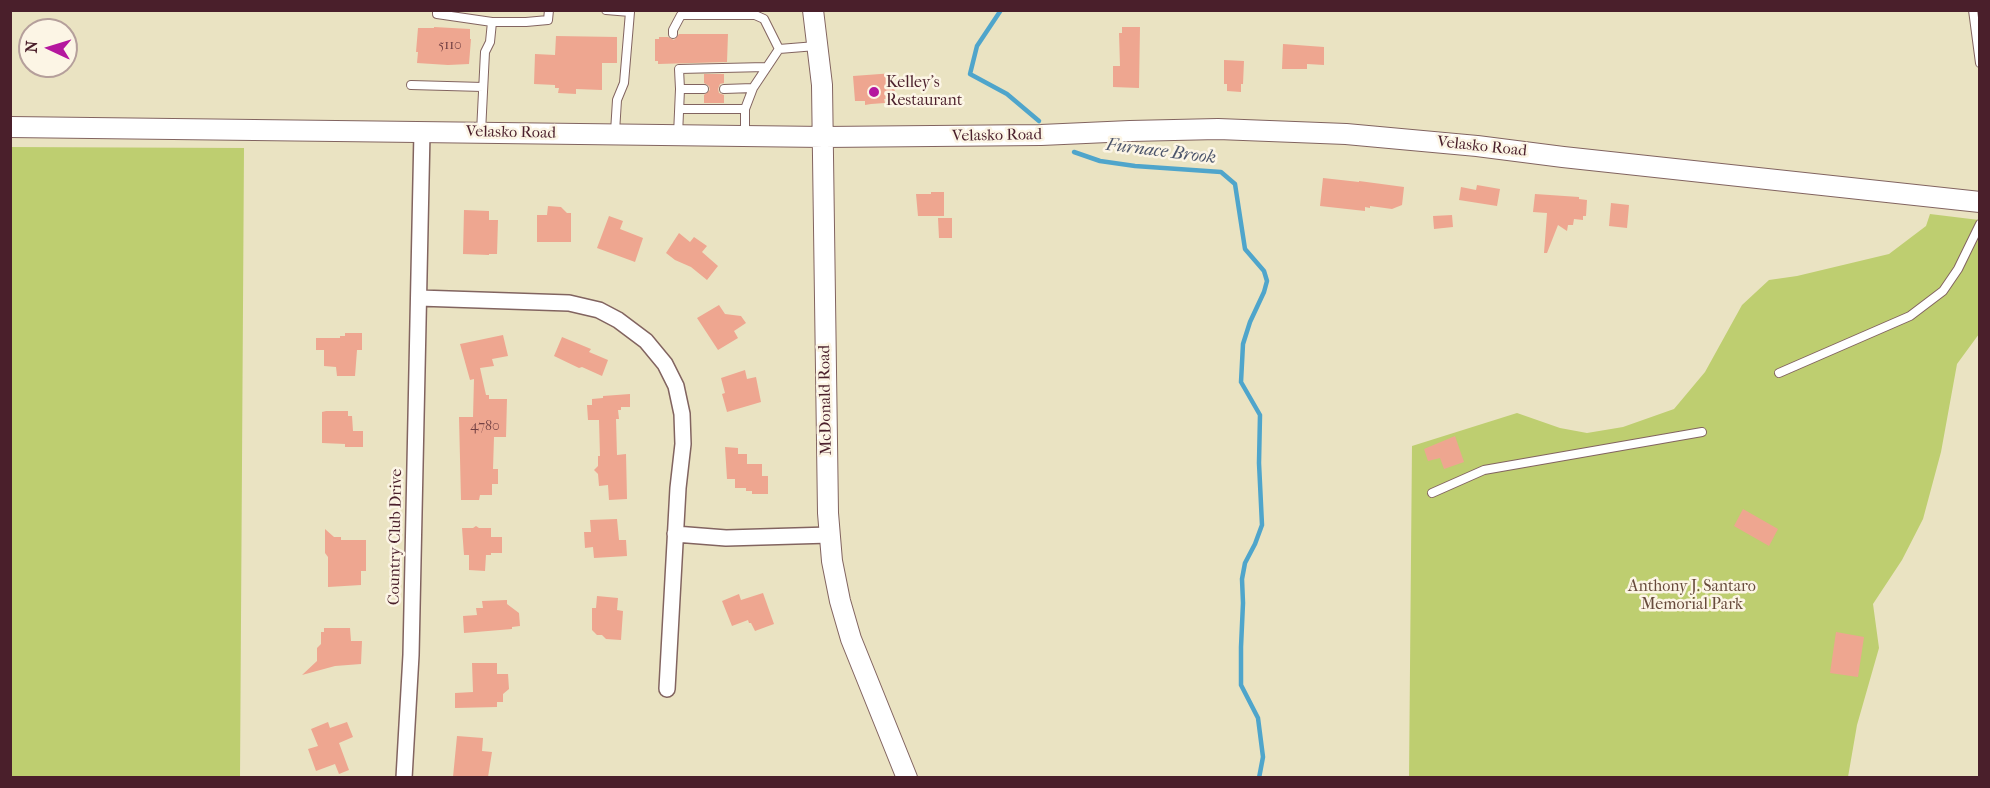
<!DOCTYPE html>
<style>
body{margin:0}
#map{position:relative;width:1990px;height:788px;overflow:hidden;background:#eae3c2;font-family:"IM FELL French Canon",serif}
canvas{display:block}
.frame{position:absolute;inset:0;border:12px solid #4a1f2b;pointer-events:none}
.north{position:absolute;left:18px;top:18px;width:60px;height:60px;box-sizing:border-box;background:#fcf5e5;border:2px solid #b59f9b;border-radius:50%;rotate:274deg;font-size:16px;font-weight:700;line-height:24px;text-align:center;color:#4a1f2b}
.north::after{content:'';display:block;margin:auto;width:21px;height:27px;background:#b5179e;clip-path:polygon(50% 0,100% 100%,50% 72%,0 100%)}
</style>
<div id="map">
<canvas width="1990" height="788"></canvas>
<div class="frame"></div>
<div class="north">N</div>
</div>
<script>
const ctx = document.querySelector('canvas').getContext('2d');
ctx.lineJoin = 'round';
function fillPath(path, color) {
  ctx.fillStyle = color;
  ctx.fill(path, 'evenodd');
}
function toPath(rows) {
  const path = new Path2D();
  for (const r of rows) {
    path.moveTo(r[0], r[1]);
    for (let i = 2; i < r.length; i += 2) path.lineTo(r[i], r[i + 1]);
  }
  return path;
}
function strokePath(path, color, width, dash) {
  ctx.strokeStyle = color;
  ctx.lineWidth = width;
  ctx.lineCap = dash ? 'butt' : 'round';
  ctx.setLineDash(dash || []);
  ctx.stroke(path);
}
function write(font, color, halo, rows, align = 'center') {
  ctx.font = font + ' "IM FELL French Canon",serif';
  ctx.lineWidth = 5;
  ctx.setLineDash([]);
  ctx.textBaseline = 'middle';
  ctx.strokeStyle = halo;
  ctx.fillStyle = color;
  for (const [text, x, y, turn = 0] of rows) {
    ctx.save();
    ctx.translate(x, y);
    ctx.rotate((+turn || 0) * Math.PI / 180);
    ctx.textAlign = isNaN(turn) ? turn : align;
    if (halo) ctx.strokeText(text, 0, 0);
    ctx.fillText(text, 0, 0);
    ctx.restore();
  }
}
fillPath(toPath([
 [11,147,244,148,240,777,11,777],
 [1930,214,1979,220,1979,334,1957,364,1941,452,1923,519,1902,560,1873,604,1879,648,1857,725,1848,777,1409,778,1412,446,1517,413,1560,428,1587,433,1623,427,1674,409,1705,372,1742,305,1769,280,1797,276,1889,254,1926,226]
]), '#bece70');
strokePath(toPath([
 [1001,10,977,46,970,74,1007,94,1039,121],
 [1074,152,1100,161,1135,166,1221,172,1235,184,1245,249,1264,271,1267,281,1264,292,1250,322,1243,344,1241,382,1260,415,1259,463,1262,525,1255,544,1245,563,1242,579,1243,603,1241,647,1241,685,1258,718,1263,757,1259,778]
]), '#4fa5cb', 4.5);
fillPath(toPath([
 [434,27,470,29,470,39,471,39,469,64,448,65,417,63,418,52,416,52,418,28,434,28],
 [1122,27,1140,27,1139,88,1113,87,1113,66,1120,66,1119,33,1122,33],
 [679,34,728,34,727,62,658,64,658,61,655,61,655,39,659,39,659,37,668,37,674,40],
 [556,36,617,37,617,63,602,63,602,90,576,89,576,94,558,93,559,88,555,88,555,85,534,84,535,54,555,55],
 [1283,44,1324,47,1324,65,1307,64,1307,69,1282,69],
 [1224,60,1244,61,1243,84,1241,84,1241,92,1227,91,1227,84,1224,84],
 [894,73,895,98,884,99,885,103,871,104,865,105,865,101,855,101,853,76],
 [704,74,724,74,724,83,720,84,718,89,719,93,724,95,724,103,704,103,704,95,710,90,709,86,704,83],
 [1323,178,1359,182,1359,181,1404,187,1402,205,1392,209,1370,206,1370,208,1365,207,1365,211,1320,206],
 [1477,185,1500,189,1497,206,1459,200,1461,187,1476,190],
 [931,192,944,192,944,216,918,216,916,194,931,194],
 [1535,194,1579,197,1579,199,1587,200,1586,216,1583,216,1583,220,1574,219,1573,225,1568,225,1567,231,1558,225,1547,253,1544,253,1547,213,1533,212],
 [1611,203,1629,205,1627,228,1609,226],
 [548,206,561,207,567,213,571,213,571,242,537,242,537,215,547,215],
 [464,210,489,211,489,220,498,220,497,254,489,254,489,255,463,254],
 [1452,215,1453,227,1434,229,1433,216],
 [609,216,623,221,620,229,643,238,635,262,597,248],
 [938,218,952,218,952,238,939,238],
 [679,233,690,242,694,237,707,246,702,252,718,266,707,280,691,267,675,260,666,253],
 [719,305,725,314,741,316,746,323,734,331,738,338,718,350,697,318],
 [345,333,362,333,362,350,357,350,355,376,337,376,336,367,324,366,324,350,316,350,316,338,340,338,340,336,345,336],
 [503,335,508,356,492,359,494,366,480,368,486,395,489,395,489,399,507,399,506,437,494,437,493,469,498,469,498,484,492,484,492,495,480,495,479,500,461,500,459,417,473,417,474,379,470,380,460,344],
 [562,337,591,349,589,352,608,360,602,376,582,367,579,368,554,356],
 [745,370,747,379,756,377,761,402,727,412,722,394,725,393,721,378],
 [630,394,630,407,621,407,621,410,618,410,619,419,616,419,617,455,626,454,627,499,609,500,608,485,599,486,598,474,594,470,598,466,598,456,600,456,599,420,588,420,587,405,592,405,592,399,603,398,603,396],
 [326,411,348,411,348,416,352,416,353,431,363,431,363,447,345,447,345,444,322,443,322,412],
 [1455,436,1464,462,1444,469,1440,458,1428,461,1424,449],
 [725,447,738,448,738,454,747,454,747,464,762,464,762,476,768,476,768,494,752,494,752,491,746,491,746,488,735,488,735,479,727,479],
 [1743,509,1778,529,1769,546,1734,526],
 [617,519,619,540,626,540,627,556,594,558,593,547,585,548,584,532,591,532,590,520],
 [476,526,479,528,491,528,491,537,502,537,502,553,491,553,491,555,486,555,485,571,469,570,469,555,464,555,462,528,473,528],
 [325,529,334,537,341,537,341,540,366,540,366,571,361,571,361,585,328,587,328,557,325,553],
 [763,593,774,624,755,631,751,623,749,623,748,620,732,626,722,601,739,594,741,600],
 [597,596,618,598,617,610,623,611,621,640,606,639,602,635,597,635,592,630,592,608,596,608],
 [507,600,507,604,519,613,520,626,512,627,512,629,464,633,463,616,477,615,476,608,483,608,482,601],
 [324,628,350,628,351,641,362,641,361,664,335,666,302,675,317,661,317,648,321,644,321,632,324,632],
 [1836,632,1864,637,1858,677,1830,673],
 [472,663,497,663,497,674,508,674,509,689,503,694,503,702,497,702,497,707,455,708,455,693,473,692],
 [328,722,330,728,347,722,353,737,339,743,349,770,339,774,335,764,316,771,308,749,318,746,311,729],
 [457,736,483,738,482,751,492,752,488,777,453,777]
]), '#eea690');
const service = toPath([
 [437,10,437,14,492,22,490,42,485,52,481,132],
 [606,10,630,12,624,83,617,100,615,132],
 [1973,10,1980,63],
 [492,22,526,22,548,20,549,10],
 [673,34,673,30,681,15,755,15,764,19,779,49],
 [411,85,483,87],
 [680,89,679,69,766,67],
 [724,89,753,88],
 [680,109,745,109],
 [678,135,680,89,704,89],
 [745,135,745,109,753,88,779,49,816,46],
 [1779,373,1910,316,1943,291,1958,269,1980,224],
 [1432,493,1484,470,1702,432]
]);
const minor = toPath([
 [419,298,569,303,599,310,618,320,646,341,665,364,676,386,682,414,683,444,678,488,667,689],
 [675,534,726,538,830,535],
 [404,778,411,655,422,132]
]);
const tertiary = toPath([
 [813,10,822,85,828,513,832,561,840,601,851,639,907,778],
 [10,127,824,137,1041,135,1130,131,1218,129,1346,134,1477,146,1563,157,1980,202]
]);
strokePath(service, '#826460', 10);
strokePath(minor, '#826460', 18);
strokePath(tertiary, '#826460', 22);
strokePath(service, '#fff', 8);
strokePath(minor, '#fff', 15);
strokePath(tertiary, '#fff', 20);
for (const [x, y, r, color] of [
 [874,92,6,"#b5179e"]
]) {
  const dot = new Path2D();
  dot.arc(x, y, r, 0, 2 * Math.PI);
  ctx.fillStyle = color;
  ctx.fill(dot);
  strokePath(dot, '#fcf5e5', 2);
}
write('14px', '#734144', null, [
 ["5110",450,46],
 ["4780",485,427]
]);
write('16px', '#4a1f2b', '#fcf5e5', [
 ["Kelley's",886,83],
 ["Restaurant",886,101]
], 'left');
write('16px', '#4a1f2b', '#fcf5e5', [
 ["Velasko Road",511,133,1],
 ["Velasko Road",997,136,-1],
 ["Velasko Road",1482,147,6],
 ["McDonald Road",826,400,-91],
 ["Country Club Drive",396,537,-89]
]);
write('16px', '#674b3c', '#fcf5e5', [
 ["Anthony J. Santaro",1692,587],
 ["Memorial Park",1692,605]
]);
write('italic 18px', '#4c556b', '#fcf5e5', [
 ["Furnace Brook",1161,152,7]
]);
</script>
